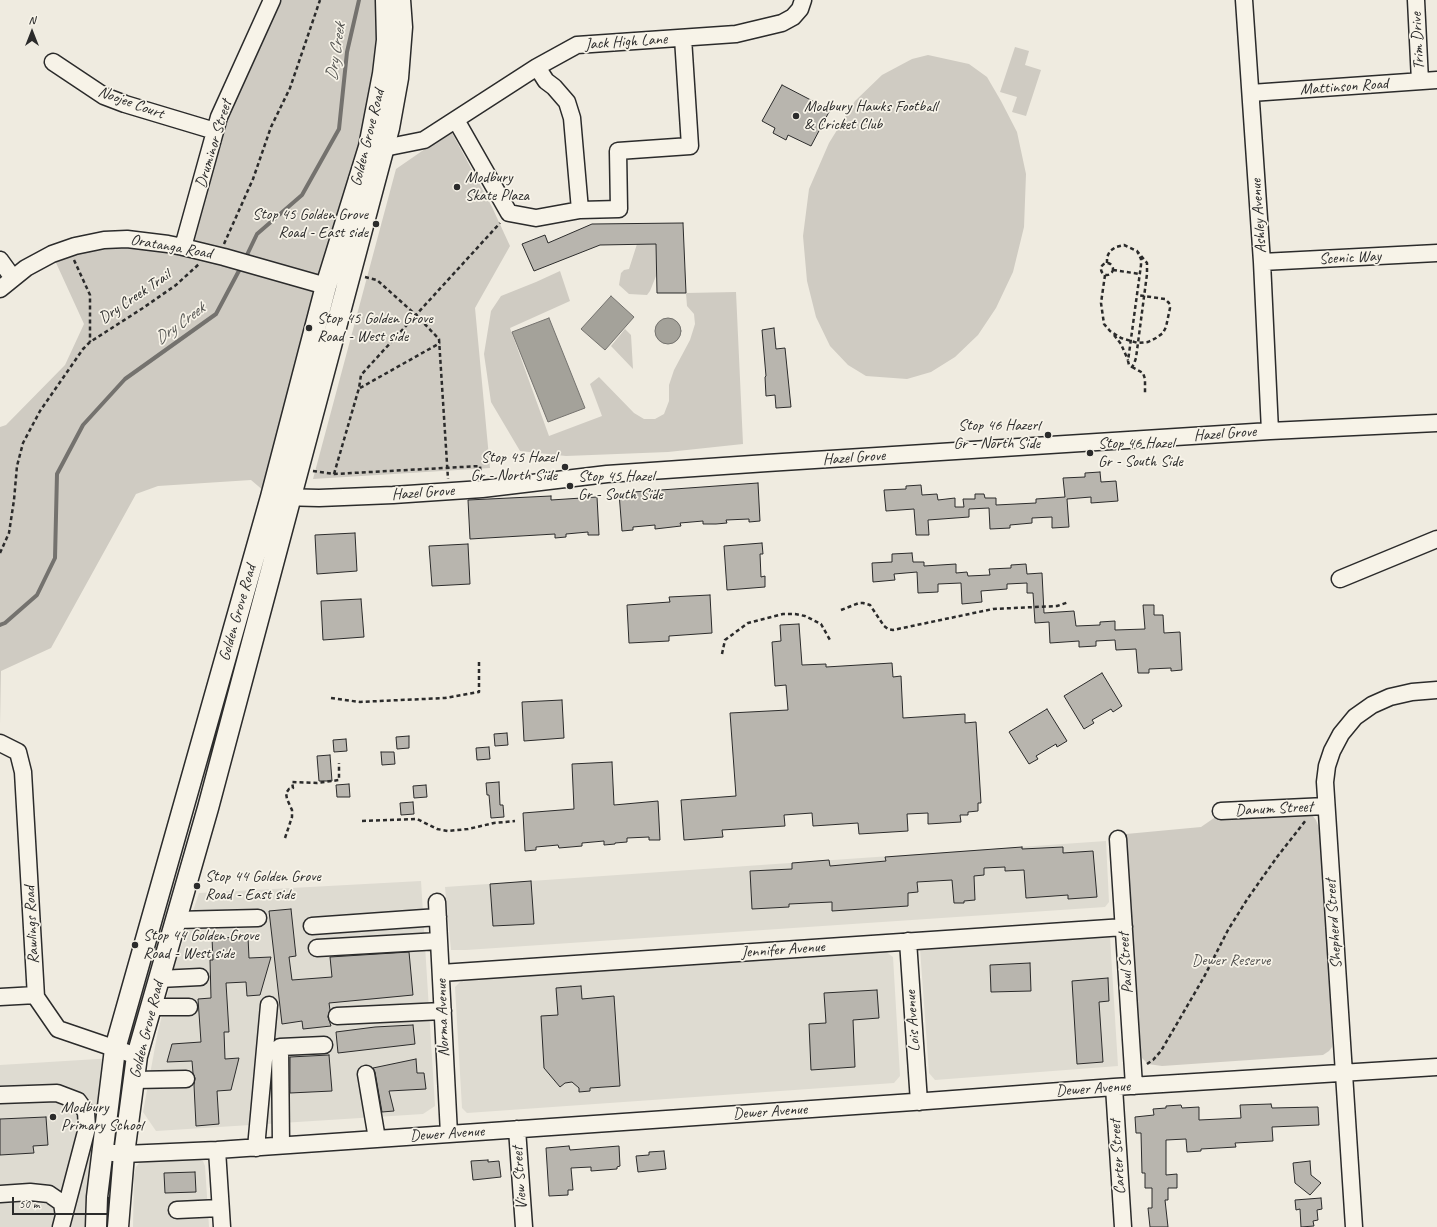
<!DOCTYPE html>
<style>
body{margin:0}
#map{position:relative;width:1437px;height:1227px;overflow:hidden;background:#efebe0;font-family:Caveat,sans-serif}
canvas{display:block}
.north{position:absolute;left:12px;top:12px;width:40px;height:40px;-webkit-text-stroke:3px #f7f3e8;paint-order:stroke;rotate:0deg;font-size:11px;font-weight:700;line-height:16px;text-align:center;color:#2b2b2b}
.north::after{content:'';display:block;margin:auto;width:14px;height:18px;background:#2b2b2b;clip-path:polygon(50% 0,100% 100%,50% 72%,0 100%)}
.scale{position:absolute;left:12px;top:1197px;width:97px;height:18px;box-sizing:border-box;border:2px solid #2b2b2b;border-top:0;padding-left:5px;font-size:12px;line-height:14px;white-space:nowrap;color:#2b2b2b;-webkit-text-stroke:3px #f7f3e8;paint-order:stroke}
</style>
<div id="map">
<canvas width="1437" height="1227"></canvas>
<div class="north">N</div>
<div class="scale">50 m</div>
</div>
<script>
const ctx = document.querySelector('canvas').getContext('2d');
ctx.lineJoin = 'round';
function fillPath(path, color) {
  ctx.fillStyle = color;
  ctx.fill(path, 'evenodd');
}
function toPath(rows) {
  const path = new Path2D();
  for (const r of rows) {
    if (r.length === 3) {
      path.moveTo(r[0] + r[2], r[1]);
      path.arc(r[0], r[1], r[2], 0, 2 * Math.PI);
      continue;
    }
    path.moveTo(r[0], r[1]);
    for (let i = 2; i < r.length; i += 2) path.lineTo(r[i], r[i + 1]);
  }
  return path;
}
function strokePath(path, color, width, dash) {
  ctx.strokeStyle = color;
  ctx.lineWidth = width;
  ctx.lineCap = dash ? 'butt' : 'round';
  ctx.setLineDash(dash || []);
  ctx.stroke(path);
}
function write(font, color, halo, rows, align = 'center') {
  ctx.font = font + ' Caveat,sans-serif';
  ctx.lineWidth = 3.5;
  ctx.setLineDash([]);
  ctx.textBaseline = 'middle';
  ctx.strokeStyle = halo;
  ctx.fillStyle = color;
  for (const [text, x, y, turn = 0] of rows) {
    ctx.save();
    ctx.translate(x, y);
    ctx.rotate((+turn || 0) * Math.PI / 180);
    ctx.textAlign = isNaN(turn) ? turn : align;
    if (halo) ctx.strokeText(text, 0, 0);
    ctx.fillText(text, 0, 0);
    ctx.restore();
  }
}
fillPath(toPath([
 [1106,841,1109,902,1105,907,466,950,451,950,445,887],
 [421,881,435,1106,423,1114,156,1131,143,1112,158,1031,176,962,199,893],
 [1110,937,1118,1066,935,1080,929,1073,920,949],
 [885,951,893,957,900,1076,894,1083,467,1113,462,1108,455,987,462,980],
 [114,1058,96,1227,0,1227,0,1065],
 [196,1158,203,1161,205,1166,209,1227,133,1227,134,1175,136,1167,140,1162,146,1159]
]), '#dedbd1');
fillPath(toPath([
 [272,0,386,0,387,40,271,497,251,480,158,486,136,494,51,648,1,671,0,724,0,427,6,425,65,365,84,324,52,254,75,246,183,247,219,117],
 [1015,47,1029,51,1025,65,1041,70,1026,116,1012,112,1017,97,1000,92],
 [928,55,969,64,987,77,1001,101,1017,132,1026,174,1024,227,1013,272,996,308,978,335,955,357,931,372,907,379,866,376,848,365,830,346,816,317,807,281,803,236,809,189,829,143,855,101,882,75,912,59],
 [451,131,492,207,510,246,475,308,490,468,313,479,396,169],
 [637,244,656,244,656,276,650,291,647,295,629,294,619,285,621,273,624,270,629,269],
 [560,271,570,301,510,328,549,436,602,416,590,384,599,377,634,413,644,419,655,419,664,414,669,401,669,385,674,370,690,340,695,324,694,314,687,306,686,293,736,292,743,444,668,452,566,456,520,451,491,402,484,354,491,311,501,296,536,282],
 [625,329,631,335,633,369,611,346],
 [1304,813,1312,815,1316,820,1320,831,1330,985,1332,1047,1329,1051,1323,1055,1162,1066,1148,1064,1142,1058,1140,1047,1126,834,1201,827,1217,816]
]), '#cfcbc2');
const water = toPath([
 [611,296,634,317,605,350,581,329,611,296],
 [549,318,585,408,548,422,512,332,549,318],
 [668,331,13]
]);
fillPath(water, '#a4a29a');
strokePath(water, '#74726e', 1);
strokePath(toPath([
 [245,259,257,234,302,195,339,129,347,52,359,0],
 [0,625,5,623,37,595,55,558,57,474,83,425,125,379,216,314,242,265]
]), '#74726e', 4);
const building = toPath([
 [782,85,830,110,811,146,788,135,786,140,773,133,775,128,762,121,782,85],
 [683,223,686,293,657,293,656,244,600,245,534,271,522,244,545,235,548,243,592,224,683,223],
 [774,328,776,349,785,348,791,407,776,408,775,395,766,396,765,377,766,376,762,330,774,328],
 [1100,472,1101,482,1116,481,1118,501,1091,503,1091,497,1067,499,1069,527,1052,528,1052,517,1032,518,1032,523,1010,525,1010,528,990,529,989,508,969,509,969,517,928,520,929,535,916,535,914,509,886,511,884,490,906,489,906,486,921,485,922,495,937,494,938,500,955,498,955,507,964,507,963,499,975,499,975,494,984,494,985,498,996,498,996,505,1036,503,1036,499,1065,497,1063,478,1085,477,1085,473,1100,472],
 [758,483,760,521,749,522,749,519,726,520,727,523,716,524,703,524,703,521,680,523,681,526,655,529,655,525,633,527,633,530,622,531,619,493,758,483],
 [551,496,551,500,597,497,599,535,588,535,588,532,566,534,566,537,555,538,555,534,470,539,468,500,551,496],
 [355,533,357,571,317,574,315,535,355,533],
 [762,543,763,554,760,554,761,577,765,576,765,587,727,590,724,546,762,543],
 [468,544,470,584,432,586,429,546,468,544],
 [912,553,913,562,924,562,924,566,956,564,956,573,967,572,968,576,990,575,989,569,1011,568,1011,565,1026,564,1027,574,1042,573,1044,613,1074,611,1076,626,1100,625,1100,622,1115,621,1115,630,1145,629,1143,605,1154,605,1154,615,1163,615,1164,633,1180,632,1182,670,1171,671,1171,668,1149,669,1149,673,1138,673,1136,649,1116,650,1115,640,1096,641,1096,646,1079,647,1079,641,1050,643,1049,622,1035,623,1033,593,1027,593,1027,583,1007,584,1007,589,981,591,982,602,962,604,961,583,938,584,938,592,918,593,917,572,894,574,895,580,873,582,872,563,892,562,892,554,912,553],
 [710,595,712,633,669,636,669,641,629,643,627,605,670,602,669,597,710,595],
 [361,599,364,637,323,640,321,601,361,599],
 [799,624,802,665,826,664,826,667,892,663,893,677,901,676,903,718,965,714,965,723,976,722,981,803,978,803,978,811,968,812,968,815,960,815,961,822,928,824,928,813,907,814,908,831,859,834,858,823,813,826,812,813,784,815,785,826,722,830,723,837,684,840,681,800,736,796,730,713,788,710,786,685,775,686,772,642,781,641,780,625,799,624],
 [1102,673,1122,706,1113,712,1111,709,1092,720,1094,723,1084,729,1064,696,1102,673],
 [562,700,564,738,524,741,522,702,562,700],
 [1047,709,1067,741,1057,747,1056,744,1036,756,1038,759,1029,764,1009,732,1047,709],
 [507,733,508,745,495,746,494,734,507,733],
 [409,736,409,748,397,749,396,737,409,736],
 [346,739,347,751,334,752,333,740,346,739],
 [489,747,490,759,477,760,476,748,489,747],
 [381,752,394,752,395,764,382,765,381,752],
 [330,755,332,781,319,781,317,756,330,755],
 [612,762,614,805,658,801,660,840,649,840,649,837,627,838,627,842,615,843,615,844,604,845,604,841,582,843,582,846,559,848,558,845,536,847,536,850,525,851,523,813,574,809,572,764,612,762],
 [499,782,500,805,503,805,504,817,491,818,489,795,487,795,486,783,499,782],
 [349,784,350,797,337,797,336,785,349,784],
 [426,785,427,797,414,798,413,786,426,785],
 [413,802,414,814,401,815,400,803,413,802],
 [1022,847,1022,849,1063,847,1063,853,1093,851,1097,897,1068,899,1068,895,1026,898,1024,870,1005,871,1005,867,984,868,984,875,974,876,975,900,964,901,964,903,954,903,952,880,917,882,918,892,908,893,908,906,832,911,832,902,789,904,789,907,752,909,750,871,792,869,792,863,829,860,830,866,886,861,885,857,1022,847],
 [531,881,534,924,493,926,490,884,531,881],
 [291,909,296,956,289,957,292,980,332,977,330,957,409,952,413,995,329,1003,330,1010,328,1017,331,1026,303,1029,302,1021,282,1024,269,911,291,909],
 [248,937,249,958,271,957,260,995,247,996,246,982,226,983,229,1032,224,1032,225,1059,239,1058,231,1090,217,1091,219,1124,196,1126,194,1085,195,1078,193,1073,192,1061,167,1062,172,1044,201,1042,198,999,211,998,210,960,213,960,212,938,248,937],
 [1030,963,1031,991,991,992,990,965,1030,963],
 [1108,978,1109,1001,1099,1002,1103,1062,1077,1064,1072,981,1108,978],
 [581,986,582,999,614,996,620,1086,590,1088,590,1091,579,1092,579,1088,572,1082,565,1083,560,1087,544,1068,541,1016,558,1015,556,988,581,986],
 [877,990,879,1018,853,1020,855,1067,811,1070,809,1024,826,1023,824,993,877,990],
 [413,1025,415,1044,338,1053,336,1032,375,1027,413,1025],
 [329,1055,332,1091,290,1093,290,1057,329,1055],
 [416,1059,417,1073,424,1073,426,1089,389,1091,394,1111,382,1112,375,1072,373,1068,416,1059],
 [1271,1104,1272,1108,1318,1107,1319,1125,1272,1127,1273,1141,1235,1143,1236,1147,1201,1149,1201,1151,1187,1152,1186,1139,1166,1140,1166,1175,1177,1174,1177,1188,1168,1188,1168,1200,1165,1200,1168,1227,1150,1227,1148,1208,1152,1208,1152,1188,1145,1188,1145,1173,1142,1173,1141,1133,1136,1133,1135,1117,1154,1115,1153,1109,1166,1108,1166,1106,1181,1105,1182,1108,1199,1107,1199,1120,1241,1118,1240,1105,1271,1104],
 [46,1117,48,1145,33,1146,34,1153,0,1155,0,1119,46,1117],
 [569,1146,570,1150,619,1146,620,1166,617,1167,617,1169,591,1171,591,1167,571,1168,573,1190,568,1190,568,1195,549,1196,546,1148,569,1146],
 [664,1151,666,1169,638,1172,636,1156,649,1155,649,1152,664,1151],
 [488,1160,488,1162,499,1161,501,1177,473,1180,471,1161,488,1160],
 [1310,1161,1311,1175,1321,1183,1310,1195,1295,1183,1293,1163,1310,1161],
 [195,1172,196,1192,165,1193,164,1173,195,1172],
 [1321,1198,1322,1209,1317,1210,1318,1220,1313,1221,1314,1226,1301,1227,1300,1209,1296,1210,1295,1200,1321,1198]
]);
fillPath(building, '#b8b5ae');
strokePath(building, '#2b2b2b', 1);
const minor = toPath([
 [1244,0,1262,262,1270,431],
 [1416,0,1420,81],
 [53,62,104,96,125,104,215,131],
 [537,67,546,81,554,87,567,102,572,118,580,210],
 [1251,93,1437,80],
 [456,120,509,213,536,218,580,210,619,209,618,151,690,146,683,38],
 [374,147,384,148,424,140,537,67,577,45,736,34,782,23,793,17,800,9,803,0],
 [183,247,219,117,272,0],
 [0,260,13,278],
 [1262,262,1437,253],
 [0,289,26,268,52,254,75,246,104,240,127,239,168,244,183,247,224,257,326,286],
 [279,497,319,498,393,495,482,489,607,474,767,463,1270,431,1437,423],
 [1340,579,1437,539],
 [0,743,18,752,23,772,36,997,58,1029,137,1056],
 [1221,811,1326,806],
 [1118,839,1134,1086],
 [437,902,449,1134],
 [176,920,258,918],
 [312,926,438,917],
 [908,941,919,1102],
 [317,948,439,941],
 [441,973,1124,927],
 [159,979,200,977],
 [0,997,36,995],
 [151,1007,189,1007],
 [337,1016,443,1011],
 [366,1074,377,1139],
 [134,1080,186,1079],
 [1114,1087,1123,1227],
 [0,1095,57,1093,78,1101,86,1112,87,1128,61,1227],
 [517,1129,524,1227],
 [281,1145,280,1047,324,1045],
 [256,1148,269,1005],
 [217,1150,222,1227],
 [103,1152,124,1154,217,1150,913,1102,1114,1087,1437,1067],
 [0,1194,30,1192,49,1194,62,1203,64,1216],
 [177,1210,220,1208],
 [1354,1227,1325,782,1327,766,1332,751,1341,734,1355,717,1372,705,1390,697,1412,692,1437,690]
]);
const major = toPath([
 [96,1227,97,1197,115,1049,271,497,326,286,369,147,383,74,387,40,386,0],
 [118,1227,124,1154,137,1056,208,808,389,128,398,78,402,27,400,0]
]);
strokePath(minor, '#2b2b2b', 19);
strokePath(major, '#2b2b2b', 23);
strokePath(toPath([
 [224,244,253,179,271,127,290,88,320,0],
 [74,260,90,295,90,342],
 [1107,269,6],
 [1107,263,1107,257,1110,251,1116,247,1124,245,1137,251,1147,263,1147,274,1136,358,1134,364,1132,367,1129,365,1128,361,1141,265,1141,259,1137,251],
 [1113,270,1140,274],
 [1105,275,1101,303,1104,324,1110,331,1121,338,1138,343,1148,342,1156,338,1163,333,1166,327,1170,308,1169,303,1165,299,1137,295],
 [365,277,377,280,416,315,439,339,448,479],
 [1114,335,1121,344,1128,360],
 [1132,367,1143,373,1145,379,1145,395],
 [360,388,440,343],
 [313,471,334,474,480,466,481,477],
 [334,474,359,388,361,375,500,223],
 [0,553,9,533,14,500,17,466,23,443,40,411,83,349,90,342,143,308,176,285,199,264],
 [841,610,859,603,863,603,870,605,884,626,888,629,893,630,993,609,1057,606,1069,602],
 [722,654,725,640,748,623,783,614,795,614,805,616,821,624,830,640],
 [331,698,360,702,380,701,445,698,479,692,479,661],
 [362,821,417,819,437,829,448,831,468,829,494,823,515,821],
 [285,838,292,817,292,810,287,799,286,793,289,789,293,788,292,782,317,783,339,780,339,763],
 [1147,1064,1153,1060,1161,1051,1204,977,1228,930,1248,898,1277,857,1306,820]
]), '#2b2b2b', 2.5, [4, 3]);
strokePath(minor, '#f7f3e8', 16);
strokePath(major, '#f7f3e8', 20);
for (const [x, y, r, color] of [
 [796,116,4,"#2b2b2b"],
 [457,187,4,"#2b2b2b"],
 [376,224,4,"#2b2b2b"],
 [309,328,4,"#2b2b2b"],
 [1048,435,4,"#2b2b2b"],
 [1090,453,4,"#2b2b2b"],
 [565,467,4,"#2b2b2b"],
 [570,486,4,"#2b2b2b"],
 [197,886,4,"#2b2b2b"],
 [135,945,4,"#2b2b2b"],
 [53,1117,4,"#2b2b2b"]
]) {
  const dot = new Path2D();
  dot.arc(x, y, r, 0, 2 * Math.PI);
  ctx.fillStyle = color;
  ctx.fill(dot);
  strokePath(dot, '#f7f3e8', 1.5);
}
write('16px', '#2b2b2b', '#f7f3e8', [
 ["Trim Drive",1418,41,-93],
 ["Jack High Lane",626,42,-4],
 ["Mattinson Road",1344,87,-4],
 ["Noojee Court",131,103,20],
 ["Golden Grove Road",368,138,-76],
 ["Druminor Street",214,144,-73],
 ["Ashley Avenue",1259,216,-94],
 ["Oratanga Road",171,247,10],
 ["Scenic Way",1350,258,-3],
 ["Dry Creek Trail",135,297,-34],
 ["Hazel Grove",1225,434,-4],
 ["Hazel Grove",854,458,-4],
 ["Hazel Grove",423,493,-4],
 ["Golden Grove Road",238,613,-74],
 ["Danum Street",1274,809,-3],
 ["Shepherd Street",1334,924,-94],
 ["Rawlings Road",32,925,-93],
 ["Jennifer Avenue",783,950,-4],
 ["Paul Street",1126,963,-94],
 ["Norma Avenue",443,1018,-92],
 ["Lois Avenue",913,1021,-94],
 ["Golden Grove Road",147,1030,-76],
 ["Dewer Avenue",1093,1089,-4],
 ["Dewer Avenue",770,1112,-4],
 ["Dewer Avenue",447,1134,-4],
 ["Carter Street",1118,1157,-94],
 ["View Street",520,1178,-94]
]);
write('16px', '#2b2b2b', '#f7f3e8', [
 ["Modbury Hawks Football",804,107],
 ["& Cricket Club",804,125],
 ["Modbury",465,178],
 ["Skate Plaza",465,196],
 ["Stop 45 Golden Grove",368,215,"right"],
 ["Road - East side",368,233,"right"],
 ["Stop 45 Golden Grove",317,319],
 ["Road - West side",317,337],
 ["Stop 46 Hazerl",1040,426,"right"],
 ["Gr - North Side",1040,444,"right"],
 ["Stop 46 Hazel",1098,444],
 ["Gr - South Side",1098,462],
 ["Stop 45 Hazel",557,458,"right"],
 ["Gr - North Side",557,476,"right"],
 ["Stop 45 Hazel",578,477],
 ["Gr - South Side",578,495],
 ["Stop 44 Golden Grove",205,877],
 ["Road - East side",205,895],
 ["Stop 44 Golden Grove",143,936],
 ["Road - West side",143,954],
 ["Modbury",61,1108],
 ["Primary School",61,1126]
], 'left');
write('16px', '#545351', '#f7f3e8', [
 ["Dewer Reserve",1231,961]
]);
write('italic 17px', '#555552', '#f7f3e8', [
 ["Dry Creek",336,52,-81],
 ["Dry Creek",180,324,-36]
]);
</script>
